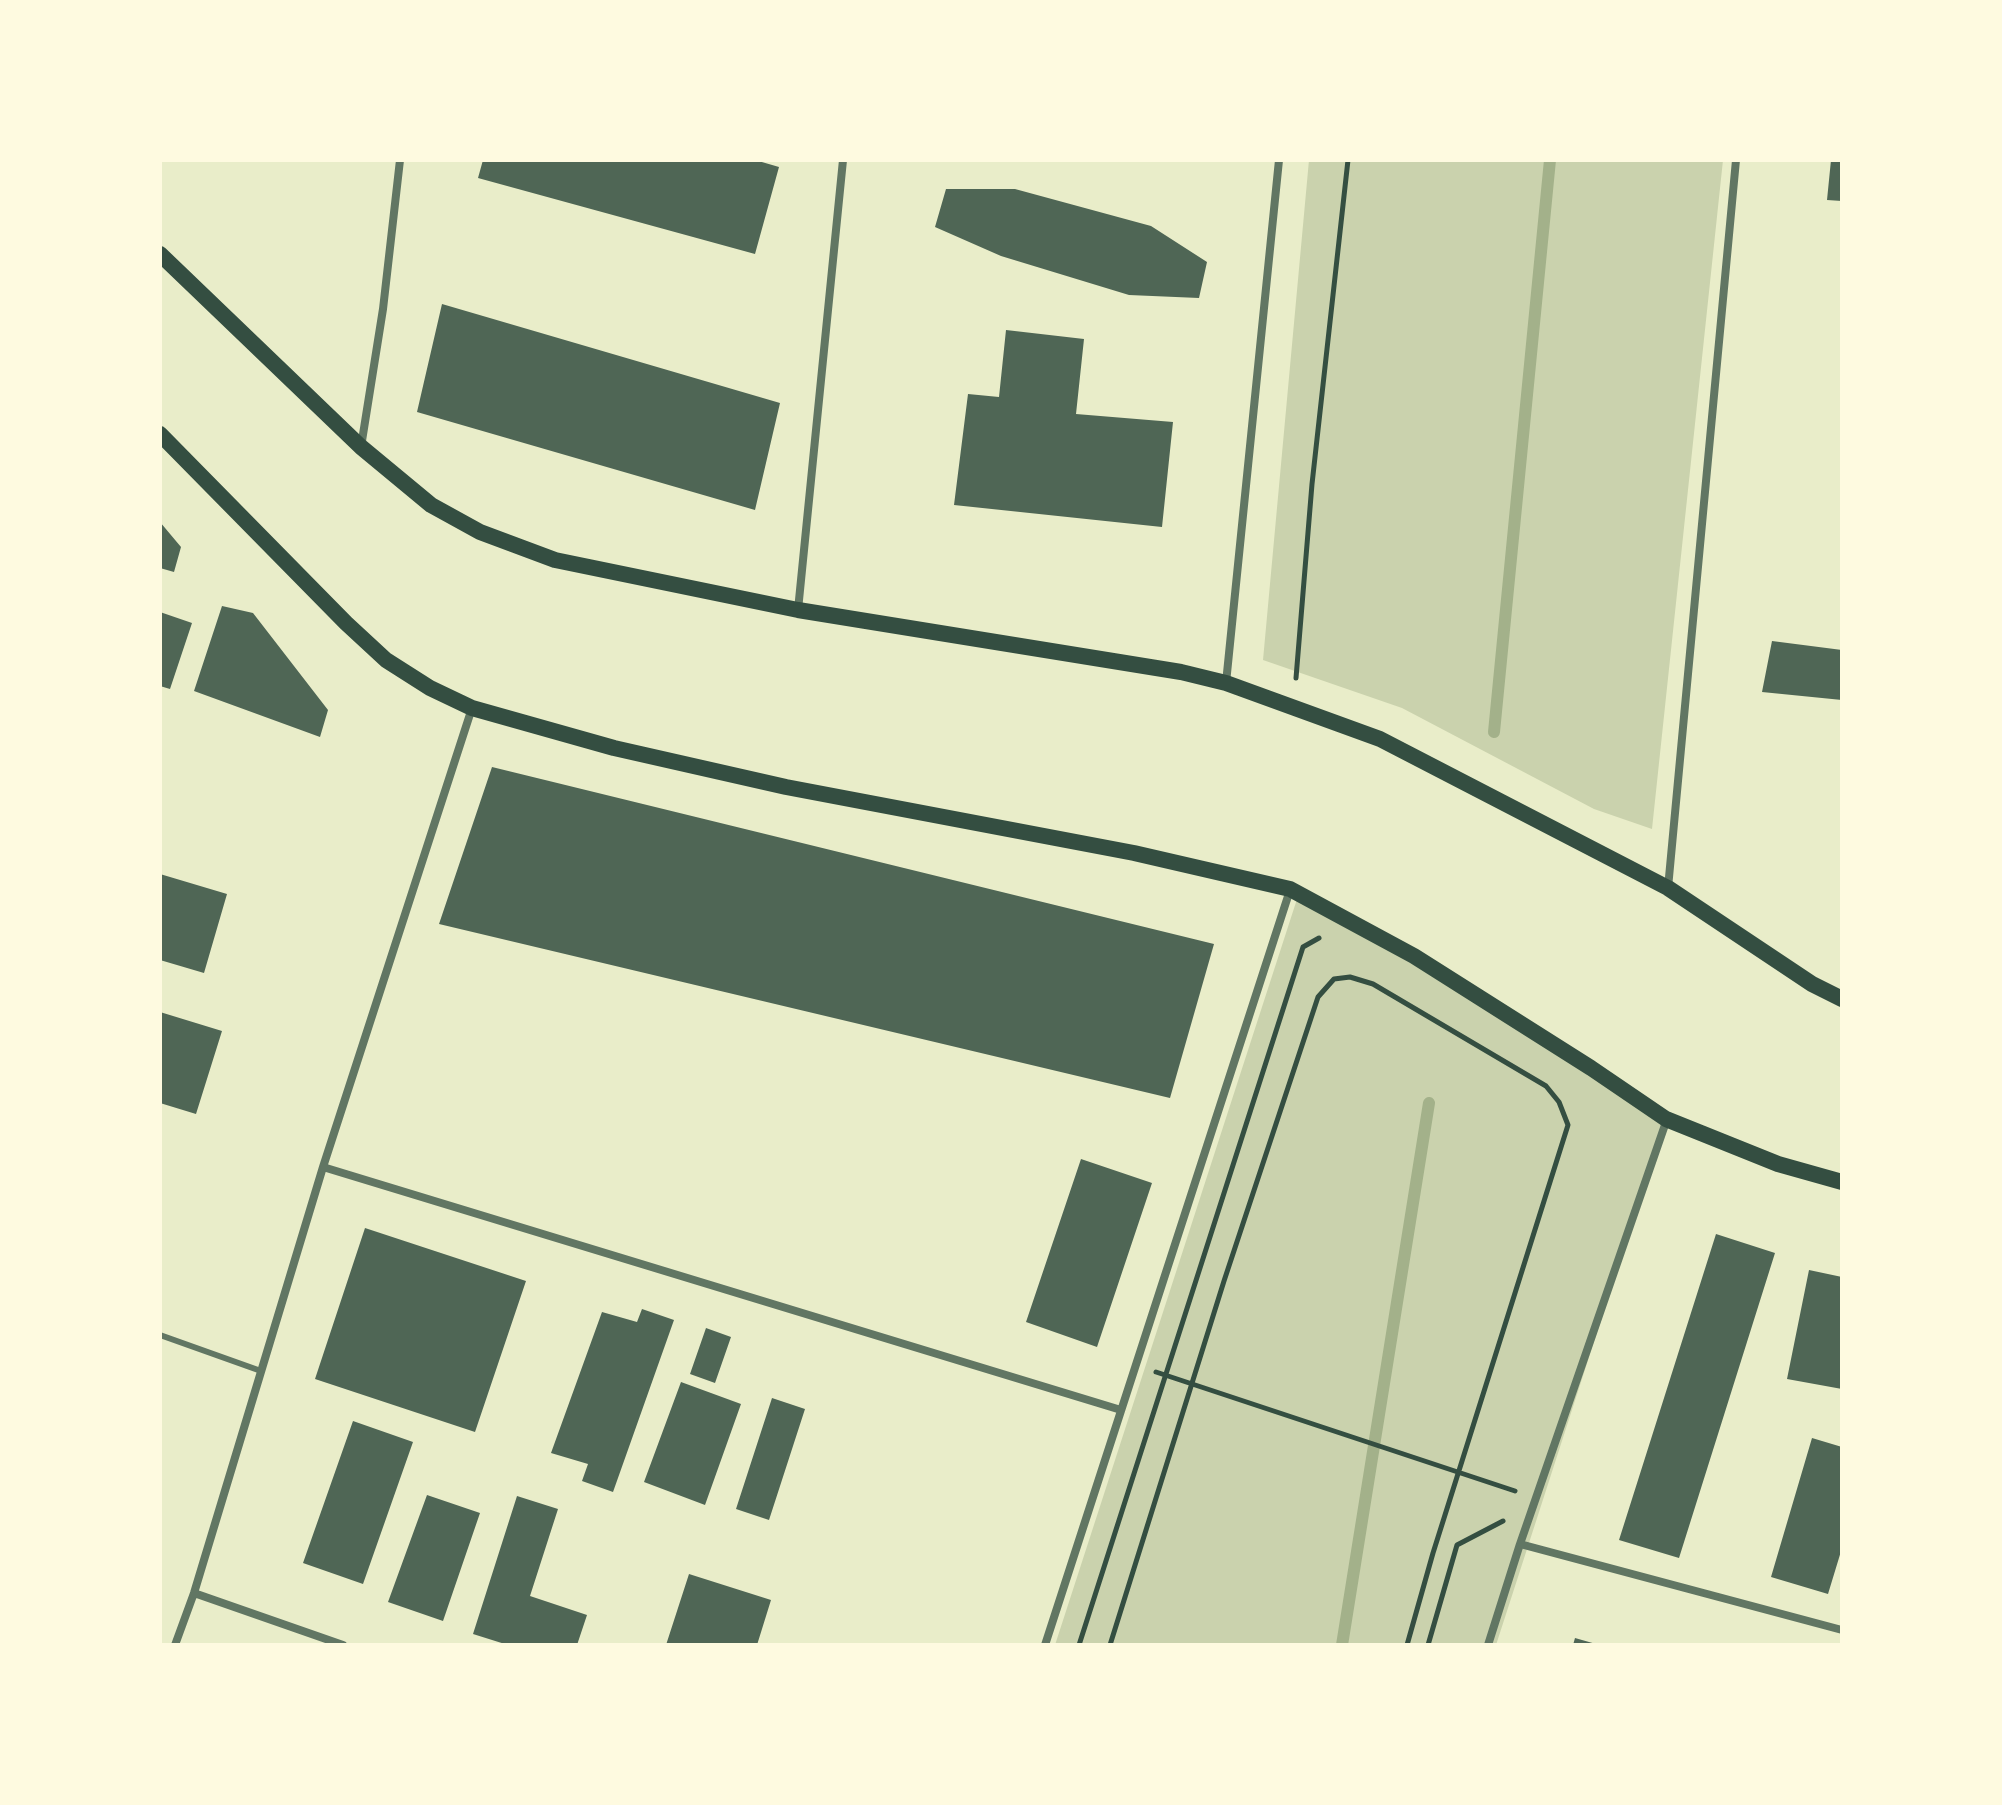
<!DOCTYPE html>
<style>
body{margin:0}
#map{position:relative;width:2002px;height:1805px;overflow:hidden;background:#e9edc9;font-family:"PT Sans Narrow",sans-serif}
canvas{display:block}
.frame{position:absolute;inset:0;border:162px solid #fefae0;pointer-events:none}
</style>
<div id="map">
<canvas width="2002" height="1805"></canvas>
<div class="frame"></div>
</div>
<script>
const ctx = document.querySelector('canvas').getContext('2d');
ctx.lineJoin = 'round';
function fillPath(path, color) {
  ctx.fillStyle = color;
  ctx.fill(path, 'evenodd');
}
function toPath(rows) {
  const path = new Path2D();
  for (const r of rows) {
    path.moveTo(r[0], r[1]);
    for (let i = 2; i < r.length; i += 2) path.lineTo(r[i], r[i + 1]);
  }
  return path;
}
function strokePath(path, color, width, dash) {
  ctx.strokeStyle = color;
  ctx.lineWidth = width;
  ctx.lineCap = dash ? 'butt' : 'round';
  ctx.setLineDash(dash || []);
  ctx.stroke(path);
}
fillPath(toPath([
 [1309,160,1723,160,1652,829,1594,809,1402,708,1263,660],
 [1298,896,1413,957,1666,1119,1496,1645,1055,1645]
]), '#cad2ad');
strokePath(toPath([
 [1494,732,1550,160],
 [1342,1645,1429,1103]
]), '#a3b18a', 12);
fillPath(toPath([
 [483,160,755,160,779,167,755,254,478,178],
 [1831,160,1842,160,1842,201,1827,200],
 [946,189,1015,189,1151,226,1207,262,1199,298,1129,295,1001,256,935,227],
 [442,304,780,403,755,510,417,412],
 [1006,330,1084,339,1076,414,1173,422,1162,527,954,505,968,394,999,397],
 [160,522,181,547,174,572,160,568],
 [222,606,253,613,328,710,320,737,194,691],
 [160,612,192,623,170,689,160,686],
 [1772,641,1842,650,1842,700,1762,692],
 [492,767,1214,944,1170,1098,439,924],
 [160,874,227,894,204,973,160,960],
 [160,1012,222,1031,196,1114,160,1103],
 [1081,1159,1152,1183,1097,1347,1026,1322],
 [365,1228,526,1281,475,1432,315,1379],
 [1716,1234,1775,1253,1679,1558,1619,1540],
 [1809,1270,1842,1277,1842,1389,1787,1379],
 [642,1309,674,1320,613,1492,582,1481,588,1464,551,1453,602,1312,637,1322],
 [706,1328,731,1337,715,1383,690,1374],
 [681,1382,741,1404,705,1505,644,1482],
 [772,1398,805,1409,769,1520,736,1509],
 [353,1421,413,1442,363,1584,303,1563],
 [1812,1438,1842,1447,1842,1548,1828,1594,1771,1577],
 [427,1495,480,1513,443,1621,388,1602],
 [517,1496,558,1509,530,1596,587,1615,577,1645,508,1645,473,1634],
 [689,1574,771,1600,757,1645,666,1645],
 [1575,1638,1596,1644,1596,1645,1573,1645]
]), '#4f6655');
strokePath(toPath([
 [1296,678,1312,484,1348,160],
 [1156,1372,1515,1491],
 [1079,1645,1303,947,1319,938],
 [1110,1645,1224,1281,1318,997,1334,979,1350,977,1373,984,1546,1086,1559,1102,1568,1125,1433,1553,1407,1645],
 [1428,1645,1457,1545,1503,1521]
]), '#344e41', 5);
strokePath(toPath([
 [160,1335,261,1371]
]), '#617663', 6);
strokePath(toPath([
 [361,447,383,309,400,160],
 [798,610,843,160],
 [1226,683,1279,160],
 [1668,888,1736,160],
 [323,1167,1121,1410],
 [1520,1544,1842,1630],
 [194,1593,343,1645],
 [175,1645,194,1593,323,1167,472,708],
 [1045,1645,1290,890],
 [1488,1645,1520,1544,1667,1119]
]), '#617663', 8);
strokePath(toPath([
 [160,254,361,447,431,505,480,532,555,560,798,610,1181,672,1226,683,1380,739,1668,888,1812,984,1842,999],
 [160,434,346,623,386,660,430,688,472,708,614,748,786,787,1134,853,1290,889,1414,956,1591,1068,1666,1119,1778,1164,1842,1182]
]), '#344e41', 16);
</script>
